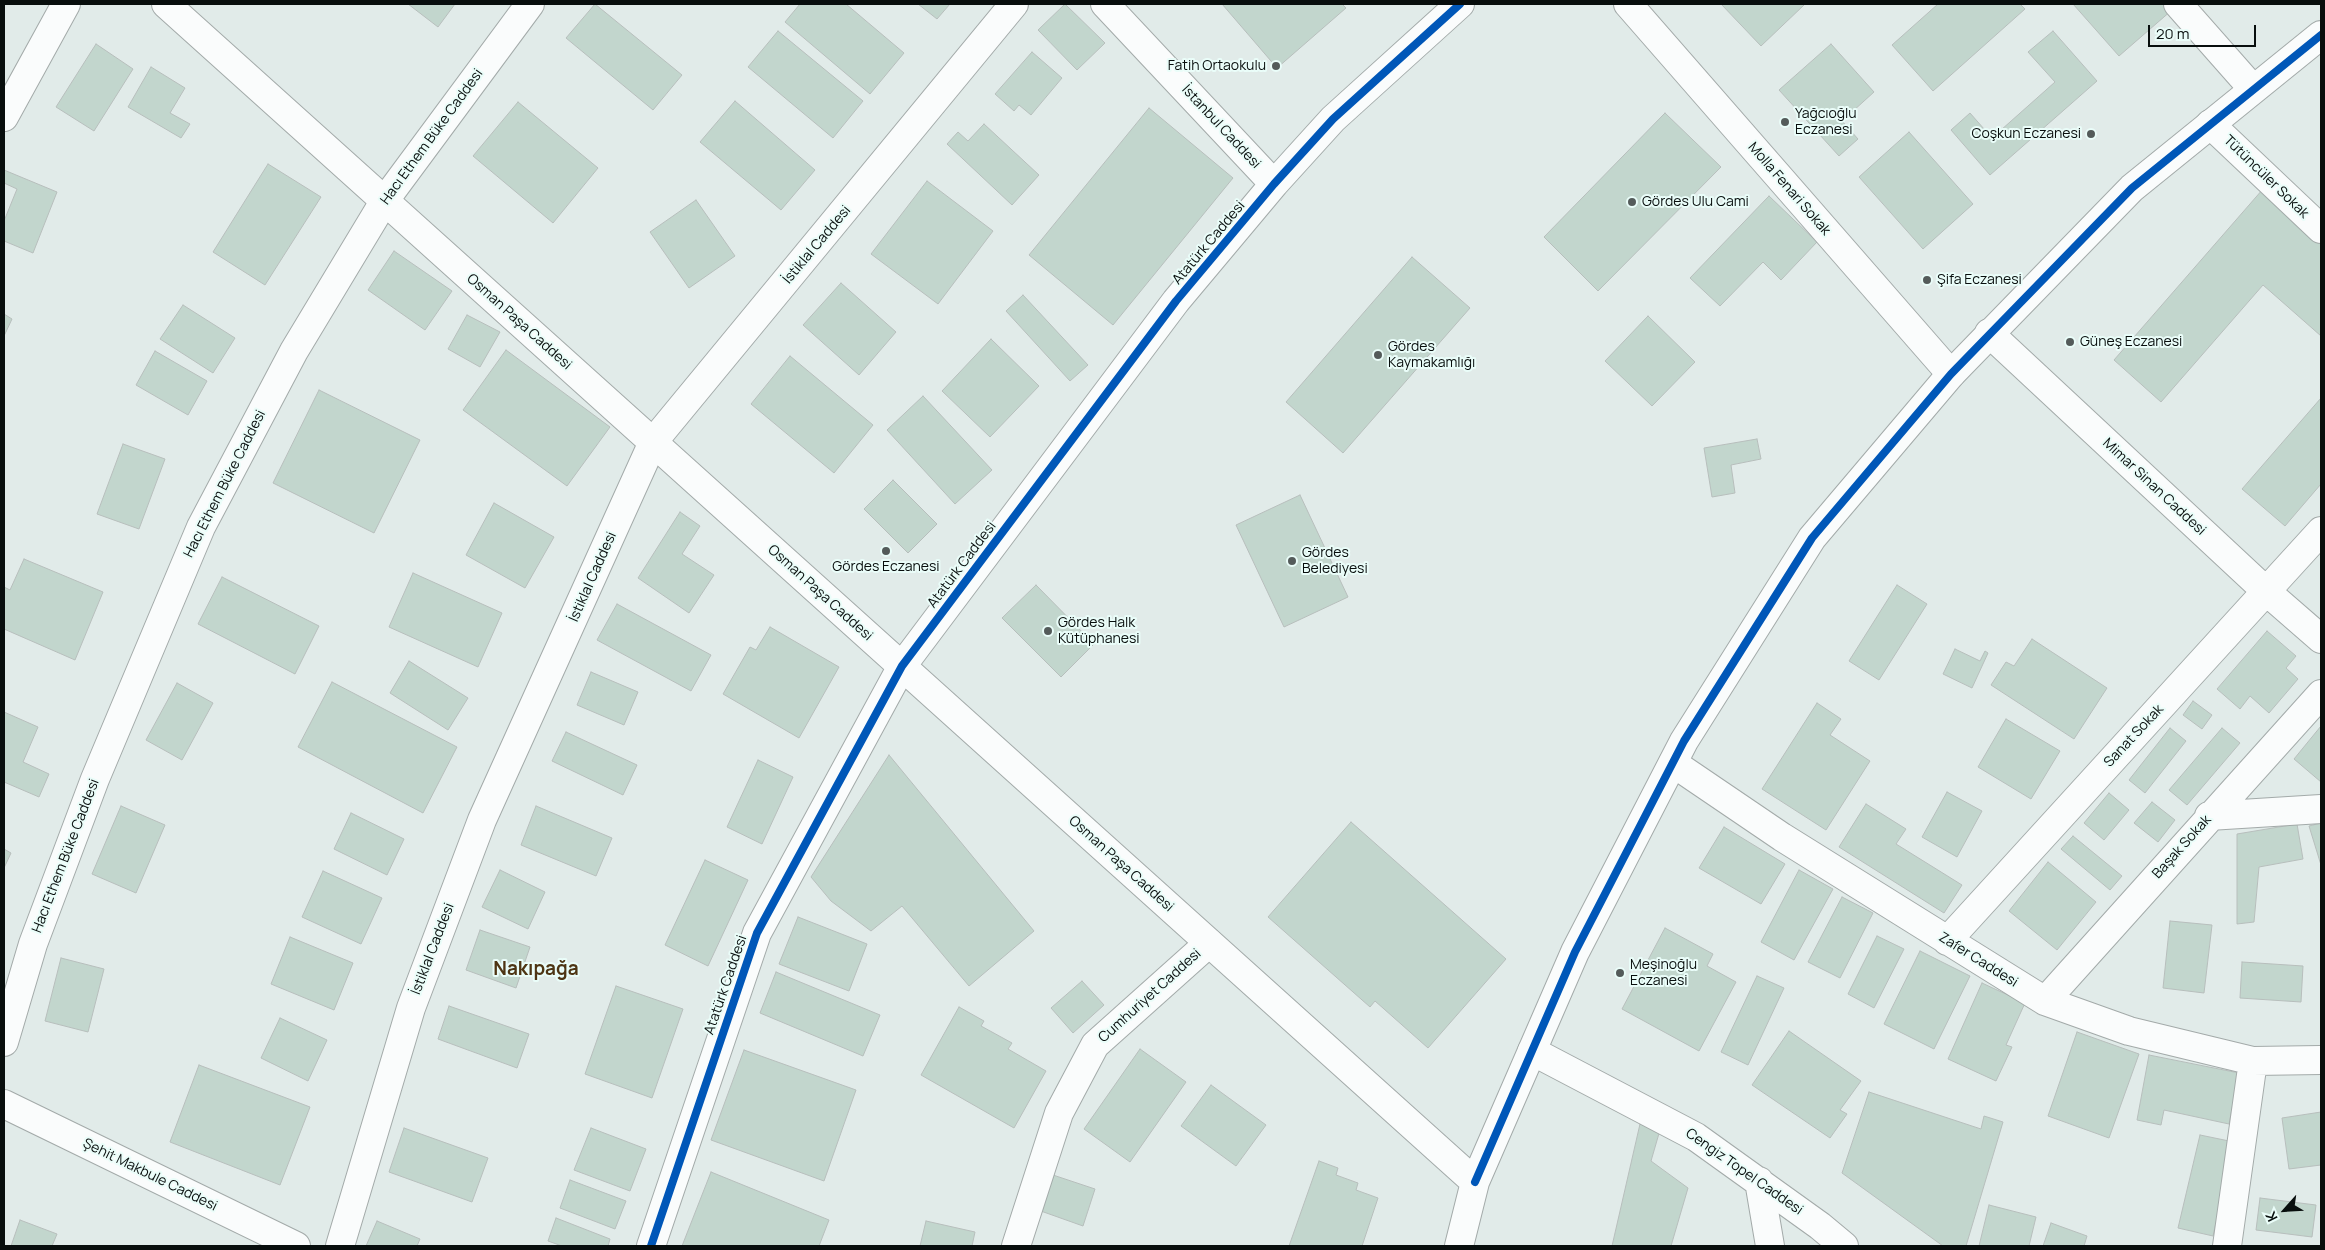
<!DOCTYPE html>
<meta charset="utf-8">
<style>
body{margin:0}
#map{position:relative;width:2325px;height:1250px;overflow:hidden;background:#e1ebe9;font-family:Manrope,sans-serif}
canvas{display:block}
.frame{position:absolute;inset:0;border:5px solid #080e0d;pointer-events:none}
.north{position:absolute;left:2260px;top:1185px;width:50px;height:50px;-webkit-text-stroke:4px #eafdf9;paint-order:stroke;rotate:244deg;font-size:14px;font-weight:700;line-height:20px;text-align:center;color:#080e0d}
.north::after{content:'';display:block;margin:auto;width:18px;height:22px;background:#080e0d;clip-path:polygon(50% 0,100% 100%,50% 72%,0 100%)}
.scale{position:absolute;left:2148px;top:25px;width:108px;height:22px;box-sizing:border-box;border:2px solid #080e0d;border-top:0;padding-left:6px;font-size:15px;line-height:18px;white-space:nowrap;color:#080e0d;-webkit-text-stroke:4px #eafdf9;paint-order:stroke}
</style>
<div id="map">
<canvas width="2325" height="1250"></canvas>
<div class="frame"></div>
<div class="north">K</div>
<div class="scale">20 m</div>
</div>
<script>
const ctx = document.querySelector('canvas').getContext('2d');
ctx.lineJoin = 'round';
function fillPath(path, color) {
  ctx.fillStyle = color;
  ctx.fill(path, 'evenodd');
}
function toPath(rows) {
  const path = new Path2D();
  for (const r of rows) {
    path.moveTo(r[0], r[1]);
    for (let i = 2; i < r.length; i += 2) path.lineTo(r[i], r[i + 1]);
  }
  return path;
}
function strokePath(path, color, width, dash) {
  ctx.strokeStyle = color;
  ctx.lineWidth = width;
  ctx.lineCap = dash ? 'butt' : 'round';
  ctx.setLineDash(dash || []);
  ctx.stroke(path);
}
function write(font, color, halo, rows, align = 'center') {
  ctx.font = font + ' Manrope,sans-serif';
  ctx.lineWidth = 4;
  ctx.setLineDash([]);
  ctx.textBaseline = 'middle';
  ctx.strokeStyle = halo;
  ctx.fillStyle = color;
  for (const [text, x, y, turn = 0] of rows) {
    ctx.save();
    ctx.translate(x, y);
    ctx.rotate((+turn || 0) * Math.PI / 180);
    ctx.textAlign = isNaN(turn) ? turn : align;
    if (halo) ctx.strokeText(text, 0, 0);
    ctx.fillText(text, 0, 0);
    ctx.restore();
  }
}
const building = toPath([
 [408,4,455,4,438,27,408,4],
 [595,4,682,75,653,110,566,38,595,4],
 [800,4,846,4,904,53,870,94,785,22,800,4],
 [918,4,950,4,937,19,918,4],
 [1065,4,1105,43,1077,70,1038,30,1065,4],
 [1222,4,1342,4,1346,8,1277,68,1222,4],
 [1721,4,1802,4,1804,5,1761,46,1721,4],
 [1938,4,2020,4,2025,9,1933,91,1892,45,1938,4],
 [2073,4,2167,4,2172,10,2119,56,2073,4],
 [778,31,863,101,833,138,748,67,778,31],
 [2053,31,2097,81,1990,175,1951,130,1970,113,1992,138,2055,82,2028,52,2053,31],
 [96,44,133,69,94,131,56,107,96,44],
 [1831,44,1874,92,1842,121,1858,139,1839,156,1779,90,1831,44],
 [1032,52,1062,78,1031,115,1019,105,1014,111,995,94,1032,52],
 [151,67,185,88,170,113,190,124,181,138,128,107,151,67],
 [735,101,815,170,781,210,700,142,735,101],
 [518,102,598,168,553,223,473,156,518,102],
 [1149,108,1233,178,1113,325,1029,255,1149,108],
 [1665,113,1721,167,1598,291,1544,237,1665,113],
 [984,124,1039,175,1012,205,947,144,958,132,968,141,984,124],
 [1909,132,1973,204,1923,249,1859,177,1909,132],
 [268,164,321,197,265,285,213,252,268,164],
 [4,170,57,192,33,253,4,241,4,221,17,189,4,183,4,170],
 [927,181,993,231,938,304,871,254,927,181],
 [2263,189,2321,239,2321,336,2263,285,2161,402,2114,360,2263,189],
 [1769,196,1817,242,1781,280,1763,262,1720,306,1690,278,1769,196],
 [696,200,735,256,689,288,650,232,696,200],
 [394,251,452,291,425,330,368,290,394,251],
 [1412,257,1470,308,1343,453,1286,402,1412,257],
 [841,283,896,332,859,375,803,325,841,283],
 [1023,295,1088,365,1070,381,1006,311,1023,295],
 [183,305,235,338,213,373,160,339,183,305],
 [4,314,12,319,4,336,4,314],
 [467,315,500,332,480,367,448,349,467,315],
 [1648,316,1695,362,1652,406,1605,361,1648,316],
 [991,339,1039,386,990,437,942,391,991,339],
 [506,350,610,427,567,486,463,410,506,350],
 [155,351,207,381,188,415,136,385,155,351],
 [790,356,873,425,834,473,751,404,790,356],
 [319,390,420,440,374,533,273,483,319,390],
 [923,396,992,470,955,504,887,430,923,396],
 [2321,398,2321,484,2285,526,2242,489,2321,398],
 [1757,439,1761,459,1731,465,1735,493,1712,497,1704,448,1757,439],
 [123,444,165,459,139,529,97,514,123,444],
 [893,480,937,524,908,553,864,509,893,480],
 [1300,495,1348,597,1284,627,1236,525,1300,495],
 [494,503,554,537,525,588,466,555,494,503],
 [680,512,700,526,682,554,714,575,689,613,638,578,680,512],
 [24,559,103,592,75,660,4,629,4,587,10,590,24,559],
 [413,573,502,613,478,667,389,627,413,573],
 [222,577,319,626,295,674,198,624,222,577],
 [1036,585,1094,644,1061,677,1002,618,1036,585],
 [1897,585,1927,604,1879,680,1849,661,1897,585],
 [617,604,711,655,691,691,597,640,617,604],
 [770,627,839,667,799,738,723,694,750,647,756,650,770,627],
 [2267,631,2296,656,2286,668,2298,679,2269,713,2250,696,2240,709,2217,689,2267,631],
 [2032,639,2107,688,2074,739,1991,685,2006,662,2014,666,2032,639],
 [1955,649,1980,661,1985,651,1988,653,1972,688,1943,674,1955,649],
 [409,661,468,698,448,730,390,693,409,661],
 [591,672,638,692,624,725,577,705,591,672],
 [332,682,457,747,423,813,298,747,332,682],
 [177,683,213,703,182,760,146,740,177,683],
 [2193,701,2212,715,2202,729,2183,715,2193,701],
 [1817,703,1841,719,1830,735,1870,761,1826,830,1762,789,1817,703],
 [4,712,38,727,23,762,49,774,39,797,4,782,4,712],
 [2006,719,2060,751,2031,799,1978,767,2006,719],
 [2321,726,2321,782,2294,759,2321,726],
 [2170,728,2186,741,2145,793,2129,780,2170,728],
 [2222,728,2240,743,2187,805,2169,790,2222,728],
 [566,732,637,765,623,795,552,761,566,732],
 [889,755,1034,931,969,986,902,906,871,931,831,901,811,877,889,755],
 [758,760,793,777,762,844,727,827,758,760],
 [1947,792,1982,811,1957,857,1922,837,1947,792],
 [2109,793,2129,810,2104,840,2084,823,2109,793],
 [2152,802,2175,820,2158,842,2134,823,2152,802],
 [1866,804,1906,829,1896,844,1962,885,1944,913,1839,847,1866,804],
 [121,806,165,825,136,893,92,874,121,806],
 [536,806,612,838,596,876,521,845,536,806],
 [351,813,404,839,387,875,334,849,351,813],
 [1351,822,1506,959,1428,1048,1375,1001,1370,1007,1268,917,1351,822],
 [2321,823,2321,865,2309,826,2321,823],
 [2297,824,2303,859,2259,867,2254,922,2237,924,2237,834,2297,824],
 [1724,827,1785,864,1761,904,1699,868,1724,827],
 [2073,836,2122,876,2110,890,2061,849,2073,836],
 [4,849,11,853,4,868,4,849],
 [705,860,748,880,708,966,665,945,705,860],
 [2048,862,2096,902,2057,950,2009,911,2048,862],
 [500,870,545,892,528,929,482,907,500,870],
 [1799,870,1833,889,1794,960,1761,942,1799,870],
 [323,871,382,898,361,944,302,917,323,871],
 [1842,897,1873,913,1840,978,1808,962,1842,897],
 [798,917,867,944,849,991,779,964,798,917],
 [2170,921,2212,925,2204,993,2163,988,2170,921],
 [1665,928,1713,954,1707,966,1736,982,1699,1051,1622,1009,1665,928],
 [480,930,530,947,516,988,466,970,480,930],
 [1877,936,1904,949,1874,1008,1848,994,1877,936],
 [290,937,353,963,334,1010,271,984,290,937],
 [1920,951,1970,976,1934,1049,1884,1024,1920,951],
 [61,958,104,969,88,1032,45,1021,61,958],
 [2242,962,2303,966,2301,1002,2240,998,2242,962],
 [776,972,880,1015,863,1056,760,1013,776,972],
 [1757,976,1784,988,1748,1065,1721,1052,1757,976],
 [1082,981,1104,1005,1073,1033,1051,1008,1082,981],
 [1982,983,2025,1003,2006,1045,2012,1047,1996,1081,1948,1059,1982,983],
 [616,986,683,1009,652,1098,585,1074,616,986],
 [449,1006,529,1034,517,1068,438,1039,449,1006],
 [959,1007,984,1021,981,1026,1012,1043,1008,1049,1046,1071,1014,1128,921,1075,959,1007],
 [280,1018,327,1040,308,1081,261,1058,280,1018],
 [1789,1031,1861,1081,1840,1110,1847,1114,1830,1138,1752,1085,1789,1031],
 [2077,1032,2139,1054,2109,1138,2048,1116,2077,1032],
 [1140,1049,1186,1082,1130,1162,1084,1129,1140,1049],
 [744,1050,856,1090,824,1181,711,1140,744,1050],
 [2149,1055,2239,1073,2229,1124,2164,1110,2161,1125,2137,1120,2149,1055],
 [199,1065,310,1107,280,1185,170,1142,199,1065],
 [1211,1085,1266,1125,1236,1166,1181,1126,1211,1085],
 [1869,1092,1981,1129,1984,1116,2003,1122,1966,1246,1943,1246,1842,1173,1869,1092],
 [2321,1112,2321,1165,2289,1169,2282,1118,2321,1112],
 [1640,1124,1660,1130,1651,1161,1688,1188,1671,1246,1612,1246,1640,1124],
 [404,1128,488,1158,472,1202,389,1172,404,1128],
 [591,1128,646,1149,630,1191,574,1170,591,1128],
 [2200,1135,2234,1142,2213,1236,2178,1228,2200,1135],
 [1319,1161,1338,1168,1336,1175,1358,1183,1356,1190,1378,1198,1362,1246,1289,1246,1319,1161],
 [711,1172,829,1220,819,1246,682,1246,711,1172],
 [1050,1174,1095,1189,1083,1226,1038,1210,1050,1174],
 [570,1180,626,1201,615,1229,560,1208,570,1180],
 [2260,1198,2316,1205,2312,1237,2256,1230,2260,1198],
 [1989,1205,2036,1217,2029,1246,1979,1246,1989,1205],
 [556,1218,610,1239,608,1246,562,1246,548,1241,556,1218],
 [20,1220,57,1234,52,1246,11,1246,20,1220],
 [377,1221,420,1239,417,1246,366,1246,377,1221],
 [926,1221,975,1232,972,1246,920,1246,926,1221],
 [2051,1223,2087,1236,2084,1246,2043,1246,2051,1223]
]);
fillPath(building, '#c2d6cd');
strokePath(building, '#b7bebc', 1);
const street = toPath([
 [1105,4,1274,184],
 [1628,4,1951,374],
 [2178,4,2253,89],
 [4,117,66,4],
 [2210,124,2321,229],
 [1989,333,2267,592,2321,639],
 [1673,763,1782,837,2045,1001,2129,1031,2253,1061,2321,1060],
 [2209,816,2321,809],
 [1947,941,2321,531],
 [2045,1001,2321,694],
 [4,1042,33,944,95,779,201,527,294,351,385,200,530,4],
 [1532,1051,1696,1137,1820,1226,1844,1246],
 [4,1104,296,1246],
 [1759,1181,1770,1246],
 [340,1246,411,1008,482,820,653,442,1014,4],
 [651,1246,757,933,902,666,1176,301,1274,184,1333,119,1460,4],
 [1016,1246,1059,1113,1095,1045,1209,943],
 [2227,1246,2253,1061]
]);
const secondary = toPath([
 [166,4,1475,1182],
 [1459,1246,1475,1182,1575,952,1684,741,1812,538,1951,374,2132,188,2321,35]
]);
strokePath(street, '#a3aaa9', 30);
strokePath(secondary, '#a3aaa9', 30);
strokePath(street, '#fafcfc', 28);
strokePath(secondary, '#fafcfc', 28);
strokePath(toPath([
 [1475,1182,1575,952,1684,741,1812,538,1951,374,2132,188,2321,35],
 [651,1246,757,933,902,666,1176,301,1274,184,1333,119,1460,4]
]), '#0057b8', 8);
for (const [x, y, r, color] of [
 [1276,66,5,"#545b5a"],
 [1785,122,5,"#545b5a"],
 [2091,134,5,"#545b5a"],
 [1632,202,5,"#545b5a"],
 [1927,280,5,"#545b5a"],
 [2070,342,5,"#545b5a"],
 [1378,355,5,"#545b5a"],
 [886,551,5,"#545b5a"],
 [1292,561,5,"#545b5a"],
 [1048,631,5,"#545b5a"],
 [1620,973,5,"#545b5a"]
]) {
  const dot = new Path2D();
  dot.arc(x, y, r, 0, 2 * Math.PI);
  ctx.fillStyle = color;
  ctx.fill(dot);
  strokePath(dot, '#eafdf9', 2);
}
write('14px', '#080e0d', '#eafdf9', [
 ["Fatih Ortaokulu",1266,66,"right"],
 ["Yağcıoğlu",1795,114],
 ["Eczanesi",1795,130],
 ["Coşkun Eczanesi",2081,134,"right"],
 ["Gördes Ulu Cami",1642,202],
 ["Şifa Eczanesi",1937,280],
 ["Güneş Eczanesi",2080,342],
 ["Gördes",1388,347],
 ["Kaymakamlığı",1388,363],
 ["Gördes",1302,553],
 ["Belediyesi",1302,569],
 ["Gördes Eczanesi",886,567,"center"],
 ["Gördes Halk",1058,623],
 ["Kütüphanesi",1058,639],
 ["Meşinoğlu",1630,965],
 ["Eczanesi",1630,981]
], 'left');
write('14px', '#080e0d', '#eafdf9', [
 ["İstanbul Caddesi",1221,127,47],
 ["Hacı Ethem Büke Caddesi",432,137,-54],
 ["Tütüncüler Sokak",2266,177,44],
 ["Molla Fenari Sokak",1789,189,49],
 ["Atatürk Caddesi",1209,243,-50],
 ["İstiklal Caddesi",817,245,-50],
 ["Osman Paşa Caddesi",519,322,42],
 ["Hacı Ethem Büke Caddesi",225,484,-63],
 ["Mimar Sinan Caddesi",2154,487,43],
 ["Atatürk Caddesi",962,565,-53],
 ["İstiklal Caddesi",593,577,-66],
 ["Osman Paşa Caddesi",820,593,42],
 ["Sanat Sokak",2134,736,-47],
 ["Başak Sokak",2182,847,-48],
 ["Hacı Ethem Büke Caddesi",66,856,-69],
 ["Osman Paşa Caddesi",1121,864,42],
 ["İstiklal Caddesi",433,949,-69],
 ["Zafer Caddesi",1978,960,32],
 ["Atatürk Caddesi",726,985,-71],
 ["Cumhuriyet Caddesi",1150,996,-42],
 ["Cengiz Topel Caddesi",1744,1172,35],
 ["Şehit Makbule Caddesi",150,1175,26]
]);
write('bold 19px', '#4e3514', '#eafdf9', [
 ["Nakıpağa",536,970]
]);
</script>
